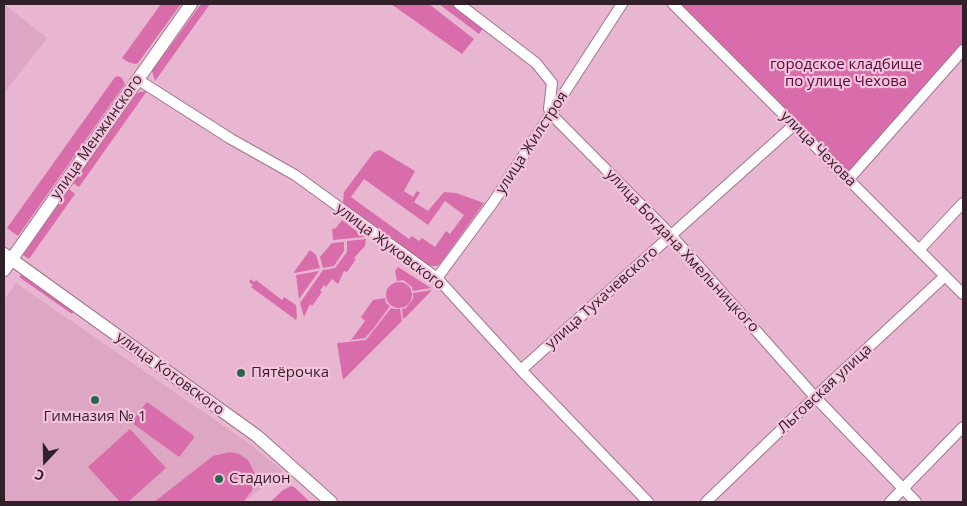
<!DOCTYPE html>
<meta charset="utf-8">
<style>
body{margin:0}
#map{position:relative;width:967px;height:506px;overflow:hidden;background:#e8b6d0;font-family:"Open Sans",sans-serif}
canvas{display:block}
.frame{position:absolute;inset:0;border:5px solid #311f29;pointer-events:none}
.north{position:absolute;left:20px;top:436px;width:50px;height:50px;-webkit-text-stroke:4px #f6c3dd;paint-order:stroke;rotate:201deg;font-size:14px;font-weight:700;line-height:20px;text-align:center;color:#311f29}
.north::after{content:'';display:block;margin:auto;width:18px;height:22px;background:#311f29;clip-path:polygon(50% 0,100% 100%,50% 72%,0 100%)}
</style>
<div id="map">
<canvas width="967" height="506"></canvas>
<div class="frame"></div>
<div class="north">С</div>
</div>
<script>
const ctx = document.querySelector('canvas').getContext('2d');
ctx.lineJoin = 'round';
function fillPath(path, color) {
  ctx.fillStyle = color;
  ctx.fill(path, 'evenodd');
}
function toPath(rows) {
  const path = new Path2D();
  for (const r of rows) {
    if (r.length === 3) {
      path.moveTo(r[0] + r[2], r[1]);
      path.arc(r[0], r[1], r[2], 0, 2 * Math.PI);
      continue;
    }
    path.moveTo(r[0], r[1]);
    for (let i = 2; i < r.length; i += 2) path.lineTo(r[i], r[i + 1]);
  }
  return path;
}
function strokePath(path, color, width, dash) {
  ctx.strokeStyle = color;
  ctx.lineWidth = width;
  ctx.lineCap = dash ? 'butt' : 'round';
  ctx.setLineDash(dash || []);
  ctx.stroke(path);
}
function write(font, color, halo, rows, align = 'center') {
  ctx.font = font + ' "Open Sans",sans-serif';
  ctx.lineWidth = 4.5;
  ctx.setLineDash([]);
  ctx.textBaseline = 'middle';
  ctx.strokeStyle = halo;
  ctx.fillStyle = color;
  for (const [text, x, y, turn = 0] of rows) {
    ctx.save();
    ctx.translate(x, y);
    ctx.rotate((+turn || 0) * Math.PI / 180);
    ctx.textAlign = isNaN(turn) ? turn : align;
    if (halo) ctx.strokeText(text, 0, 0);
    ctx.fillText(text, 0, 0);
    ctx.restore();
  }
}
fillPath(toPath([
 [4,4,47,38,4,93],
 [16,283,247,442,283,471,244,502,4,502,4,300]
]), '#dda6c3');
fillPath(toPath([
 [161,4,181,4,138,63,135,64,128,62,122,58],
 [201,4,210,4,155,81,152,71],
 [391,4,429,4,474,39,462,54],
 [439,4,453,4,484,27,479,34],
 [680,4,963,4,963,44,849,175],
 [118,76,122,78,125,84,18,236,7,228,115,77],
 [147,91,79,187,73,183,136,94,140,92],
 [380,150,415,171,404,191,413,197,417,191,420,193,414,202,428,211,444,192,456,193,484,203,440,264,437,266,429,266,343,203,344,192,374,152],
 [364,179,428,225,445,201,464,215,450,234,446,231,435,247,422,238,419,241,412,236,409,239,351,197],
 [69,189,75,194,29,259,23,255],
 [342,220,364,237,333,240,332,229,336,228],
 [366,239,365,246,354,258,356,259,347,272,344,271,338,284,332,279,326,287,324,285,320,291,322,292,312,306,310,304,304,317,300,303,323,270,335,268,347,252,347,241],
 [344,242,344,251,334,266,323,268,320,257,332,243],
 [310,250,316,255,320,268,295,273,294,272],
 [398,267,431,288,413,291,412,287,403,280,397,281,395,271],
 [319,271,299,299,296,275],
 [22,274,74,310,72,314,19,277],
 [251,279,254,282,256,280,282,300,284,297,296,305,297,317,296,320,251,287,253,285,249,282],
 [399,295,13],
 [432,290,406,317,403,319,402,309,406,308,413,299,413,293],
 [385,298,386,303,390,306,374,328,365,338,351,340,365,321,361,317,373,300],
 [391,308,394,309,400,309,402,321,343,380,337,343,366,340],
 [147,402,193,435,194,438,179,457,132,423,132,421],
 [130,429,166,468,128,502,120,502,88,467],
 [230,452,239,454,248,460,256,476,252,491,243,502,154,502,213,456],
 [291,486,294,487,310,502,270,502,283,490]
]), '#d96dab');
const minor = toPath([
 [459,4,536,63,552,83,549,109,551,114,671,235,815,397,916,502],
 [673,4,963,294],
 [137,79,231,139,295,175,437,278,521,370,648,502],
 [849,179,963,50],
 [919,250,963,203],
 [437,278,494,201,622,4],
 [521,370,794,125],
 [706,502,815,397,945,276],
 [890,502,963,427]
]);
const tertiary = toPath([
 [4,254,257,436,331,502],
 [4,270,191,4]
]);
strokePath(minor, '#a2748c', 12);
strokePath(tertiary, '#a2748c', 14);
strokePath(minor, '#fff', 10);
strokePath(tertiary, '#fff', 12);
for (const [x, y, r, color] of [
 [241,373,5,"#29644e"],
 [95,400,5,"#29644e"],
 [219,479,5,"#29644e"]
]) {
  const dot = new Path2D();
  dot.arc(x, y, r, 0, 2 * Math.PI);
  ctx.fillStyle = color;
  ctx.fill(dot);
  strokePath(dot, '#f6c3dd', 2);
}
write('15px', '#530839', '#f6c3dd', [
 ["городское кладбище",846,65],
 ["по улице Чехова",846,82]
]);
write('15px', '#311f29', '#f6c3dd', [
 ["улица Менжинского",97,137,-55],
 ["улица Жилстроя",532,143,-57],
 ["улица Чехова",818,149,45],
 ["улица Жуковского",390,247,37],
 ["улица Богдана Хмельницкого",682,251,47],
 ["улица Тухачевского",602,298,-42],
 ["улица Котовского",170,374,36],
 ["Льговская улица",825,389,-43]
]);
write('15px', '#311f29', '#f6c3dd', [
 ["Пятёрочка",251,373],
 ["Гимназия № 1",95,417,"center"],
 ["Стадион",229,479]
], 'left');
</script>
